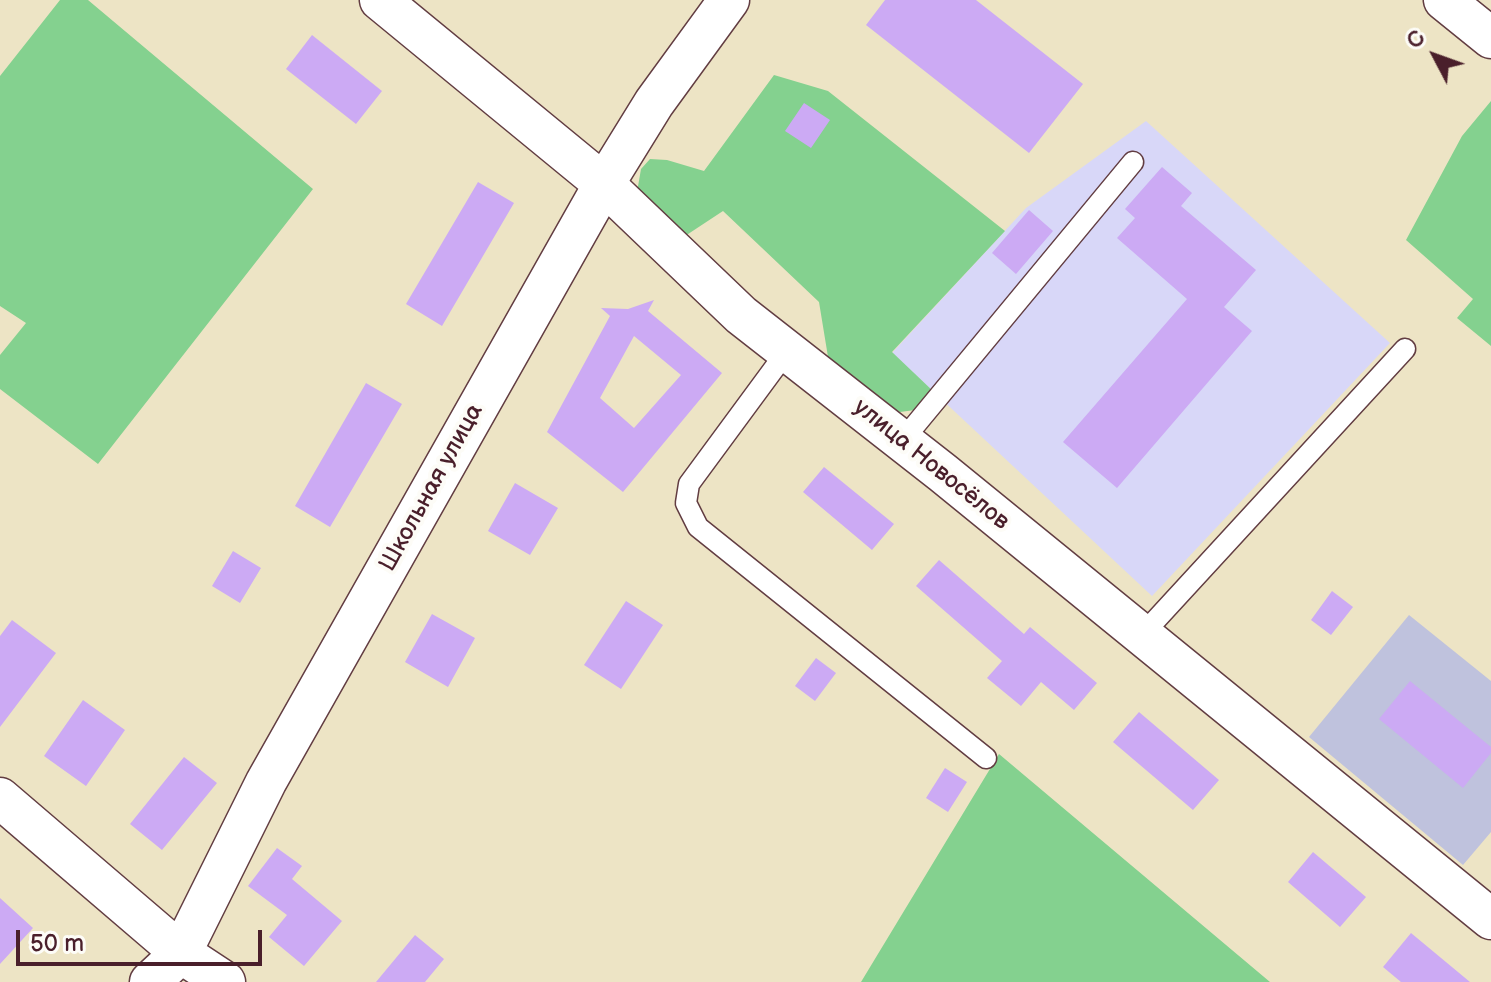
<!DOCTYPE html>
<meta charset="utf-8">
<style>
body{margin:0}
#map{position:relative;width:1491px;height:982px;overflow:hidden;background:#ede4c5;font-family:"Balsamiq Sans",sans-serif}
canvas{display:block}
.north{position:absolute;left:1395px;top:16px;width:80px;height:80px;-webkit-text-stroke:6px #fdfcf7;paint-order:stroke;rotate:311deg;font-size:22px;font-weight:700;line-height:32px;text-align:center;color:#4a1f2b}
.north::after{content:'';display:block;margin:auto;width:28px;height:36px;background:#4a1f2b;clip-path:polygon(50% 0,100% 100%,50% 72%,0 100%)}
.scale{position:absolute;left:16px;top:930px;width:246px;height:36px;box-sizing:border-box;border:4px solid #4a1f2b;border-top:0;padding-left:10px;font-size:24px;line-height:28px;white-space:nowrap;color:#4a1f2b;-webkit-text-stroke:6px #fdfcf7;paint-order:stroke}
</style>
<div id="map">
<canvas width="1491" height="982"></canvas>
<div class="north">С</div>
<div class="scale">50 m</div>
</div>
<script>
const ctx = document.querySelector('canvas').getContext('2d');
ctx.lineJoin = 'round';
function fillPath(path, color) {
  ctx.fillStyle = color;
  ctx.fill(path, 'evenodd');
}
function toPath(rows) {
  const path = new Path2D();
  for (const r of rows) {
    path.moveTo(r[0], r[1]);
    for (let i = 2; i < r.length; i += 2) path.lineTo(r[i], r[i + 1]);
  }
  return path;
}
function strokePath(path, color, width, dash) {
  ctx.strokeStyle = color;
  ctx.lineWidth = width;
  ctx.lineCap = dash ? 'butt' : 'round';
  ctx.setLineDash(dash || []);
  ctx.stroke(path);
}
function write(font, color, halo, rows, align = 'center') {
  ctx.font = font + ' "Balsamiq Sans",sans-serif';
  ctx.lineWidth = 8;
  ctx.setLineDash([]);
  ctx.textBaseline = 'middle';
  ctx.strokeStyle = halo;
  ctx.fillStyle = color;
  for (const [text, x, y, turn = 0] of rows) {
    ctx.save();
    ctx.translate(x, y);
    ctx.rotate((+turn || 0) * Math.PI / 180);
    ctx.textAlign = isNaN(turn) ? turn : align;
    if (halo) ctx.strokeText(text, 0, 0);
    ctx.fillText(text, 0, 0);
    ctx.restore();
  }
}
fillPath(toPath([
 [1146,121,1390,343,1152,596,892,353,1026,208]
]), '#d8d7f8');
fillPath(toPath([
 [1409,615,1491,681,1491,832,1463,865,1309,737]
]), '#bfc2dd');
fillPath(toPath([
 [60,0,88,0,313,189,98,464,0,389,0,355,26,323,0,306,0,76],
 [774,75,828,91,1005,231,892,352,934,392,915,410,900,412,886,409,829,363,819,302,723,211,679,240,636,198,641,169,650,159,667,160,704,171],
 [1491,101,1491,346,1457,318,1473,299,1406,240,1462,136],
 [999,754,1270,982,861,982]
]), '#84d18f');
fillPath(toPath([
 [885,0,976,0,1083,84,1029,153,866,25],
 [312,35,382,91,356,124,286,69],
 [804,103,830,120,811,148,785,131],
 [1162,167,1192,193,1181,206,1256,270,1224,307,1252,331,1117,488,1063,442,1187,299,1117,238,1135,218,1125,209],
 [478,182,514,203,442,326,406,304],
 [1029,210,1053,231,1016,274,992,253],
 [654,300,648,311,722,373,623,492,547,432,610,316,601,308,628,309],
 [634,336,681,375,634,428,600,398],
 [366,383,402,404,330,527,295,506],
 [824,467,894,524,872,550,803,492],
 [515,483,558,508,530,555,488,531],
 [233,551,261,568,240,603,212,586],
 [939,560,1024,634,1030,627,1097,683,1074,710,1041,682,1021,706,987,678,1002,661,916,586],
 [1332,591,1353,607,1331,635,1311,620],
 [626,601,663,625,621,689,584,665],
 [432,614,475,638,448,687,405,662],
 [12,620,56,653,0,727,0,636],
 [816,658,836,673,815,701,795,686],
 [1410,681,1491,747,1491,753,1463,788,1379,719],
 [83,700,125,730,86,786,44,756],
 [1139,712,1219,780,1193,810,1113,742],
 [184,757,217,783,162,850,130,824],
 [945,768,967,782,948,812,926,798],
 [277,848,302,866,292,879,342,921,304,966,269,937,287,915,248,886],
 [1313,852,1366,897,1340,927,1288,882],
 [0,898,33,928,0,964],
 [1411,933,1470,982,1401,982,1383,967],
 [415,935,444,959,425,982,376,982]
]), '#ccaaf4');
const service = toPath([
 [787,351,689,484,686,503,698,527,986,758],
 [902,441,1133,162],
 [1141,636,1405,349]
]);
const minor = toPath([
 [380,0,604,184,741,315,943,473,1491,919],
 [1444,0,1491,38],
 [0,798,181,953,225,982],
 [150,982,181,953,266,782,604,184,654,103,729,0]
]);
strokePath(service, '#623d42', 23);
strokePath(minor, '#623d42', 43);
strokePath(service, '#fff', 20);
strokePath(minor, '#fff', 40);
write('24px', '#4a1f2b', '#fdfcf7', [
 ["улица Новосёлов",931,465,39],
 ["Школьная улица",432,488,-61]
]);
</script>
